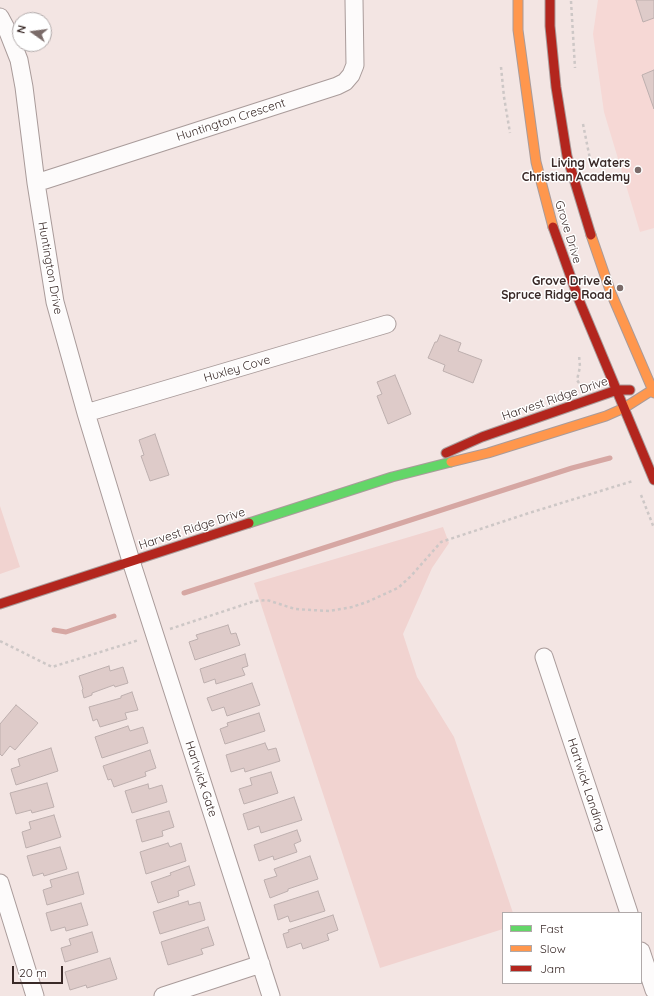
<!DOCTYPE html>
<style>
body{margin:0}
#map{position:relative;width:654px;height:996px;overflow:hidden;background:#f3e5e3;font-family:Quicksand,sans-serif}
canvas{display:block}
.legend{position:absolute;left:502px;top:912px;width:140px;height:72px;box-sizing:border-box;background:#fff;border:1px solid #b0a9a9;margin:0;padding:5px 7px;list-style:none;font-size:12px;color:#392927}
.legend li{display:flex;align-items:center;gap:8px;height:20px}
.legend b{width:20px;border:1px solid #b0a9a9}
.north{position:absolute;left:12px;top:12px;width:40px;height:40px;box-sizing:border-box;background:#fff;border:1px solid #b0a9a9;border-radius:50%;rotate:284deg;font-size:11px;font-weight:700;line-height:16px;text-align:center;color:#392927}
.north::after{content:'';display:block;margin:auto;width:14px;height:18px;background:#7a6b69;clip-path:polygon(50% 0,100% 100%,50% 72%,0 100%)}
.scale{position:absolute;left:12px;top:966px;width:51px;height:18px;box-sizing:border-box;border:2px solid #392927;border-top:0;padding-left:5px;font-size:12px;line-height:14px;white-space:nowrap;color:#392927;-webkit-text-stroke:3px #fff;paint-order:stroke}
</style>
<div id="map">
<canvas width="654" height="996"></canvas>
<ul class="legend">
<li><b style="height:5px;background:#63d668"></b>Fast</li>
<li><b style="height:5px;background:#ff974d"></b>Slow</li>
<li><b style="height:5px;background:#b3261e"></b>Jam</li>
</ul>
<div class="north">N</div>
<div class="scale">20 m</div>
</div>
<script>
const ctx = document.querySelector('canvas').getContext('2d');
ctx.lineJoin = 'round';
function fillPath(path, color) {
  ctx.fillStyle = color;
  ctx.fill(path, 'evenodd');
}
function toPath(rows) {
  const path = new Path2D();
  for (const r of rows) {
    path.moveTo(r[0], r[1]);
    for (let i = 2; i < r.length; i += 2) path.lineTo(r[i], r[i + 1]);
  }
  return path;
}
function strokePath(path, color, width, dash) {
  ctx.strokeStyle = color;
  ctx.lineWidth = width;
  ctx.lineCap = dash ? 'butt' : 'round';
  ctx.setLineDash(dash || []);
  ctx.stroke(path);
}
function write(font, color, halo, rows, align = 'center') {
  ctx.font = font + ' Quicksand,sans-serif';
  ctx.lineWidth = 3;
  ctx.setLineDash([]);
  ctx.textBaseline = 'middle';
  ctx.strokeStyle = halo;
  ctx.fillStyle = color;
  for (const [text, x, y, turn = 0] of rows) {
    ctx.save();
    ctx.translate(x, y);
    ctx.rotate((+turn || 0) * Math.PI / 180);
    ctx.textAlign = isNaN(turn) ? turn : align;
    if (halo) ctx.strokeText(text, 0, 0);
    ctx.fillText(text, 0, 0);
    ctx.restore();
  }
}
fillPath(toPath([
 [598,0,654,0,654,228,640,232,604,112,593,34]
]), '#f6d8d5');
fillPath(toPath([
 [0,506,20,567,0,574],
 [443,527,449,543,432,568,403,634,417,677,454,737,513,913,503,913,503,929,380,968,254,583]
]), '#f1d3d0');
strokePath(toPath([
 [184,593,572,468,610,458],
 [54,630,66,632,114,616]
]), '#d6a7a3', 5);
const building = toPath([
 [636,0,654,0,654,18,643,22,636,0],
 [654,70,654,109,642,75,654,70],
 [440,335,461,343,458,351,482,360,473,383,443,371,445,365,428,358,435,342,437,342,440,335],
 [395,375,411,414,388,424,377,396,382,394,377,382,395,375],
 [155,434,169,475,150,481,141,456,144,455,139,440,155,434],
 [228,625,231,634,236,633,240,645,195,660,189,642,198,639,196,635,228,625],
 [245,654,248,666,242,668,245,675,216,684,215,679,204,683,200,669,245,654],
 [109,666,110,671,123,667,128,683,115,687,114,685,92,693,92,695,84,698,82,690,83,689,79,676,109,666],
 [252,683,260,705,227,716,224,707,212,711,207,698,252,683],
 [132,692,138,710,125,713,127,719,100,727,97,719,93,721,89,707,121,698,121,696,132,692],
 [16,705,38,723,15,750,10,746,2,756,0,754,0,724,16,705],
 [259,713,265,731,225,744,220,729,228,726,227,723,259,713],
 [128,726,130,731,143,727,148,743,102,758,95,737,128,726],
 [265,743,268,750,276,748,280,761,245,772,244,768,231,772,226,755,265,743],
 [51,748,58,771,16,785,11,769,20,766,18,759,51,748],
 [150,750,156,768,145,772,146,776,114,787,111,779,108,780,103,766,150,750],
 [271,772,278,793,244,804,239,789,252,785,250,778,271,772],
 [47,783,54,807,32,813,31,810,16,814,10,793,47,783],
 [148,784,149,789,162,785,167,802,132,813,125,791,148,784],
 [294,797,302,820,261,833,259,826,248,830,243,814,294,797],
 [169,811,174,827,162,831,163,836,142,842,136,820,169,811],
 [54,815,61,837,26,848,22,832,31,829,29,822,54,815],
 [297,830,301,841,294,844,297,852,274,860,273,856,259,861,254,845,297,830],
 [168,843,170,847,181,843,186,861,146,874,140,852,168,843],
 [60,847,67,869,44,876,43,873,33,876,27,856,60,847],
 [310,856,318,879,288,889,288,891,270,898,264,880,277,876,274,869,310,856],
 [189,866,195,885,178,891,179,896,158,903,151,882,171,875,170,873,189,866],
 [78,872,84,894,47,905,43,890,52,887,50,880,78,872],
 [318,891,325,911,290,922,288,916,278,920,274,905,318,891],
 [188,901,189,905,200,902,205,920,160,934,153,912,188,901],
 [81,903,88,925,66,931,65,927,51,931,46,913,81,903],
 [333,915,338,930,327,934,329,940,303,949,301,943,287,948,283,934,289,932,288,930,333,915],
 [208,927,214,945,201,949,203,954,168,965,161,942,208,927],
 [92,932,98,952,65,962,61,948,71,945,69,939,92,932],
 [110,958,117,979,87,988,86,985,70,990,65,972,110,958]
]);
fillPath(building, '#decbc9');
strokePath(building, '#bdafae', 1);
const street = toPath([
 [0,17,8,32,19,60,24,87,36,183,55,302,86,413,131,561,271,996],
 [36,183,337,86,345,82,351,75,355,65,354,0],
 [86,413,387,324],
 [544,657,629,913],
 [0,883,35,996],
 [641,951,654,990],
 [163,996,261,964]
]);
const fast = toPath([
 [249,523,392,477,451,462]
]);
const slow = toPath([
 [518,0,518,30,536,162,553,227],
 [591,235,611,293,654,393],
 [451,462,488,453,606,416,624,408,654,389]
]);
const jam = toPath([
 [550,0,550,26,556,87,567,156,591,235],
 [553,227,579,300,654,480],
 [446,453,482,437,617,390,630,390],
 [0,604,249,523]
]);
strokePath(street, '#a99b9a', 19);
strokePath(fast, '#a99b9a', 11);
strokePath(slow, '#a99b9a', 11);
strokePath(jam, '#a99b9a', 11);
strokePath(toPath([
 [571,1,575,68],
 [501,67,504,97,510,133],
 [583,124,591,164],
 [579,383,577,380,580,367,579,355],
 [641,495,654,528],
 [170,629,255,601,267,600,295,609,311,610,329,611,352,607,367,602,398,588,411,576,441,542,529,513,633,481],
 [0,641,52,667,139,640]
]), '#cdc7c6', 2.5, [3, 3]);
strokePath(street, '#fdfbfb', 17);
strokePath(fast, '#63d668', 9);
strokePath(slow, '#ff974d', 9);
strokePath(jam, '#b3261e', 9);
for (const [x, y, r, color] of [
 [638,170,4,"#7a6b69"],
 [620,288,4,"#7a6b69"]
]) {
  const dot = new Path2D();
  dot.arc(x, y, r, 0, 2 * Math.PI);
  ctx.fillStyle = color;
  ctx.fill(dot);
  strokePath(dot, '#fff', 1.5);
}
write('12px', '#392927', '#fff', [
 ["Huntington Crescent",231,120,-18],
 ["Grove Drive",568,232,73],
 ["Huntington Drive",50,268,80],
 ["Huxley Cove",237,369,-16],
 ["Harvest Ridge Drive",555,399,-19],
 ["Harvest Ridge Drive",192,529,-18],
 ["Hartwick Gate",201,779,72],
 ["Hartwick Landing",586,785,72]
]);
write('bold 12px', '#392927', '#fff', [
 ["Living Waters",630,163],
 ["Christian Academy",630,177],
 ["Grove Drive &",612,281],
 ["Spruce Ridge Road",612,295]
], 'right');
</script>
